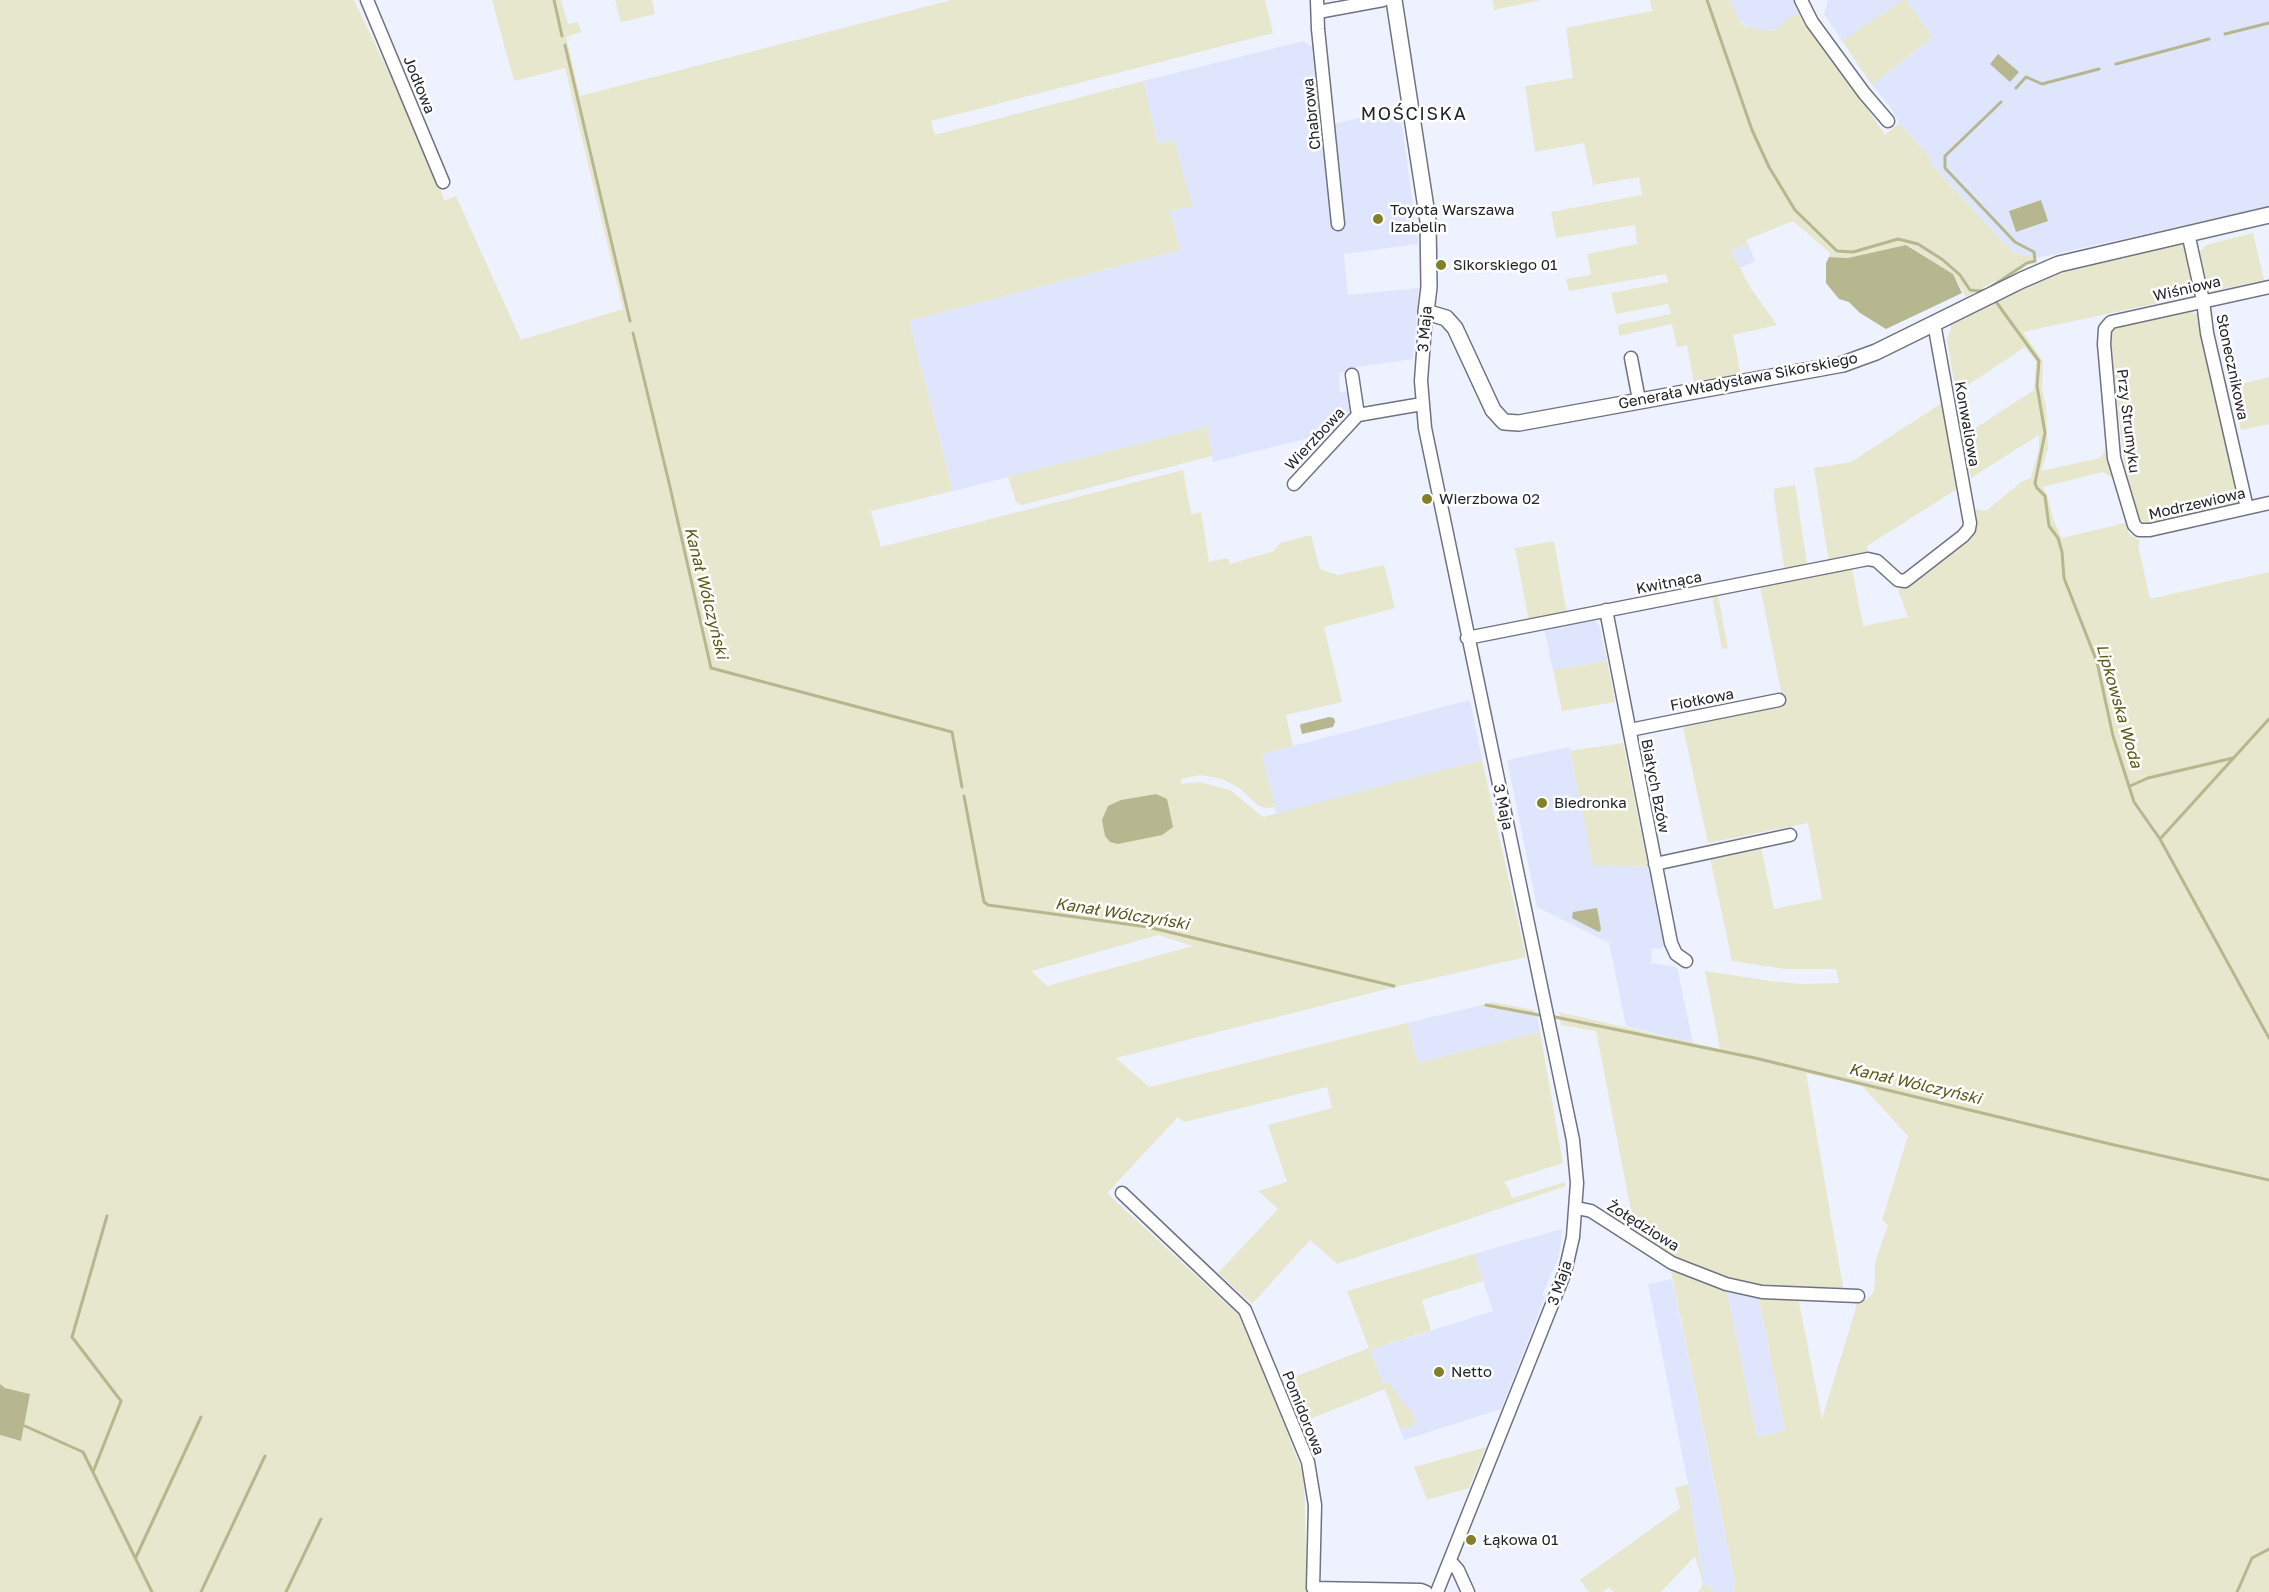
<!DOCTYPE html>
<meta charset="utf-8">
<style>
body{margin:0}
canvas{display:block;background:#eef2ff}
</style>
<canvas width="2269" height="1592"></canvas>
<script>
const ctx = document.querySelector('canvas').getContext('2d');
ctx.lineJoin = 'round';
function fillPath(path, color) {
  ctx.fillStyle = color;
  ctx.fill(path, 'evenodd');
}
function toPath(rows) {
  const path = new Path2D();
  for (const r of rows) {
    path.moveTo(r[0], r[1]);
    for (let i = 2; i < r.length; i += 2) path.lineTo(r[i], r[i + 1]);
  }
  return path;
}
function strokePath(path, color, width, dash) {
  ctx.strokeStyle = color;
  ctx.lineWidth = width;
  ctx.lineCap = dash ? 'butt' : 'round';
  ctx.setLineDash(dash || []);
  ctx.stroke(path);
}
function write(font, color, halo, rows, align = 'center') {
  ctx.font = font + ' "Golos Text",sans-serif';
  ctx.lineWidth = 5;
  ctx.setLineDash([]);
  ctx.textBaseline = 'middle';
  ctx.strokeStyle = halo;
  ctx.fillStyle = color;
  for (const [text, x, y, turn = 0] of rows) {
    ctx.save();
    ctx.translate(x, y);
    ctx.rotate((+turn || 0) * Math.PI / 180);
    ctx.textAlign = isNaN(turn) ? turn : align;
    if (halo) ctx.strokeText(text, 0, 0);
    ctx.fillText(text, 0, 0);
    ctx.restore();
  }
}
fillPath(toPath([
 [1729,0,1794,0,1802,12,1774,31,1749,28,1737,18],
 [1828,0,1903,0,1842,41,1824,14],
 [1906,0,2269,0,2269,206,2037,258,2012,252,1930,163,1932,160,1899,123,1890,107,1872,85,1933,37],
 [1303,41,1313,47,1318,102,1323,101,1333,124,1400,109,1418,244,1344,254,1348,295,1419,288,1413,359,1356,367,1356,370,1339,373,1340,393,1350,390,1353,416,1342,427,1333,432,1213,462,1207,427,953,491,909,321,1180,250,1170,211,1191,206,1174,140,1158,144,1143,81],
 [1748,244,1755,261,1740,268,1731,251],
 [1592,620,1599,624,1607,661,1553,670,1544,629],
 [1470,700,1482,760,1276,814,1262,754],
 [1569,747,1593,864,1648,867,1664,946,1660,949,1652,948,1651,963,1677,967,1693,1043,1626,1026,1609,943,1537,907,1507,760],
 [1478,1006,1537,1016,1540,1032,1418,1063,1407,1023],
 [1562,1229,1559,1256,1542,1296,1546,1295,1501,1409,1404,1440,1370,1350,1493,1311,1474,1254],
 [1672,1279,1735,1581,1734,1592,1715,1592,1703,1584,1688,1484,1648,1284],
 [1726,1289,1758,1295,1785,1431,1757,1437]
]), '#dfe5fd');
fillPath(toPath([
 [0,0,354,0,433,165,444,201,456,196,521,340,623,309,565,68,514,81,492,0,561,0,568,24,578,22,581,32,566,37,580,96,951,0,1265,0,1273,33,931,121,935,135,1143,81,1158,144,1174,140,1192,206,1170,211,1180,250,909,321,953,491,871,511,881,547,1183,470,1191,514,1201,512,1209,562,1228,558,1230,564,1274,551,1280,543,1311,535,1320,569,1338,575,1384,565,1395,608,1324,627,1342,702,1286,715,1293,746,1262,754,1275,807,1266,808,1259,806,1239,788,1223,779,1200,775,1181,779,1181,784,1200,782,1230,790,1263,817,1482,760,1526,957,1391,988,1116,1058,1149,1087,1407,1023,1418,1063,1540,1032,1563,1163,1504,1182,1508,1187,1512,1198,1565,1182,1566,1186,1337,1264,1310,1240,1252,1304,1218,1273,1278,1209,1258,1191,1287,1182,1268,1125,1332,1108,1327,1087,1184,1122,1178,1117,1107,1193,1244,1320,1304,1477,1307,1592,0,1592,0,1435,15,1440,30,1394,5,1388,0,1384],
 [1156,794,1105,836,1121,800],
 [1158,935,1193,946,1047,986,1031,971],
 [615,0,652,0,655,14,621,22],
 [1493,0,1541,0,1494,10],
 [1650,0,1729,0,1742,24,1749,28,1774,31,1791,17,1802,12,1885,135,1899,123,1932,160,1930,163,2012,252,2037,258,1966,297,1953,274,1907,245,1848,258,1829,257,1830,253,1793,221,1746,240,1748,244,1731,251,1750,287,1777,325,1733,335,1741,375,1694,384,1687,345,1677,347,1672,324,1619,336,1618,325,1671,314,1668,304,1616,314,1611,293,1668,282,1666,274,1569,291,1566,279,1591,275,1587,254,1637,244,1635,225,1556,238,1551,212,1642,195,1639,177,1593,185,1584,143,1535,152,1525,86,1573,78,1566,28,1652,11],
 [1903,0,1906,0,1933,37,1872,85,1842,41],
 [2253,233,2264,280,2217,290,2207,286,2200,252,2206,245],
 [2183,243,2195,295,2023,332,2043,361,2042,389,2046,406,2048,449,2041,471,2100,458,2106,449,2113,478,2103,472,2043,487,2047,495,2054,521,2062,538,2125,523,2129,534,2140,541,2138,546,2150,599,2269,572,2269,1592,1734,1592,1735,1581,1670,1267,1726,1289,1757,1437,1785,1431,1758,1295,1798,1297,1822,1419,1858,1301,1867,1299,1873,1293,1875,1284,1875,1262,1888,1225,1882,1220,1908,1136,1862,1086,1806,1073,1844,1293,1757,1288,1695,1270,1636,1236,1596,1031,1561,1025,1559,1012,1720,1049,1705,971,1770,981,1800,984,1839,983,1836,969,1785,969,1732,961,1710,858,1761,848,1774,909,1822,899,1808,823,1708,843,1683,727,1784,706,1760,586,1852,569,1863,626,1908,617,1898,590,1977,528,1976,509,1986,511,2021,482,2031,478,2039,447,2039,435,1971,478,1963,436,2034,390,2036,361,2025,347,1956,393,1947,340,1951,329,1950,322,2061,273,2133,252],
 [2190,311,2200,316,2241,497,2236,505,2147,525,2139,520,2124,463,2110,334,2116,327],
 [2269,377,2269,424,2241,430,2231,386],
 [1942,403,1957,489,1867,546,1868,553,1829,562,1814,468,1851,462],
 [1207,427,1212,456,1022,505,1016,502,1008,477],
 [1795,485,1808,570,1785,574,1773,489],
 [1554,541,1567,615,1529,622,1515,548],
 [1718,595,1728,648,1722,649,1712,596],
 [1607,661,1615,702,1562,711,1553,670],
 [1623,743,1648,867,1593,865,1570,751],
 [1492,1002,1534,1010,1537,1016,1478,1006],
 [1474,1254,1483,1281,1422,1300,1431,1330,1370,1350,1383,1384,1387,1383,1392,1386,1400,1400,1411,1411,1415,1419,1414,1426,1400,1429,1385,1389,1302,1422,1286,1380,1369,1348,1347,1291],
 [1486,1447,1469,1488,1427,1500,1414,1467],
 [1688,1484,1703,1584,1715,1592,1698,1592,1703,1584,1695,1556,1661,1592,1614,1592,1609,1587,1603,1592,1589,1592,1580,1580,1680,1508,1675,1488]
]), '#e7e7cd');
fillPath(toPath([
 [1998,54,2019,72,2010,82,1990,64],
 [2041,200,2048,221,2016,232,2009,211],
 [1906,245,1953,274,1962,293,1886,329,1860,313,1849,302,1839,299,1826,283,1826,263,1829,257,1848,258],
 [1329,717,1334,718,1335,722,1333,727,1302,734,1300,726,1301,724],
 [1156,794,1167,799,1173,827,1162,835,1118,844,1110,842,1105,836,1102,820,1108,806,1121,800],
 [1597,908,1601,929,1599,932,1572,918,1573,912],
 [0,1384,5,1388,30,1394,21,1441,0,1435]
]), '#b6b78f');
strokePath(toPath([
 [554,0,562,36],
 [1707,0,1752,130,1769,167,1795,210,1837,251,1853,252,1898,239,1918,244,1943,260,1960,275,1970,290,1978,291,1986,290,2027,263,2035,261,2034,252,2015,242,1945,168,1945,156,2001,102],
 [2225,34,2269,23],
 [565,45,630,321],
 [2116,64,2209,39],
 [2016,88,2026,77,2042,84,2099,69],
 [1994,299,2039,361,2037,386,2045,433,2035,483,2037,488,2045,496,2049,526,2058,538,2062,552,2064,578,2097,662,2113,736,2134,802,2160,839,2269,1038],
 [633,333,670,487,711,668,952,732,962,787],
 [2130,786,2148,778,2233,758],
 [964,796,984,902,988,905,1148,927,1394,986],
 [2160,839,2269,719],
 [1486,1005,1539,1015],
 [1555,1017,1755,1058,2110,1144,2269,1180],
 [25,1426,83,1452,152,1592],
 [93,1472,121,1401,72,1337,107,1216],
 [136,1557,201,1417],
 [201,1592,265,1456],
 [286,1592,321,1519],
 [2237,1592,2252,1558,2269,1549]
]), '#b6b78f', 3);
const minor = toPath([
 [367,0,443,182],
 [1317,0,1318,29,1338,224],
 [1801,0,1812,22,1864,93,1888,121],
 [1318,12,1383,0],
 [2188,233,2203,301,2207,333,2247,508],
 [2269,287,2111,322,2105,329,2104,344,2114,458,2134,525,2139,530,2150,530,2269,503],
 [1426,312,1421,381,1425,428,1573,1140,1577,1183,1573,1237,1565,1272,1437,1592],
 [1631,358,1639,400],
 [1352,375,1358,415],
 [1294,484,1358,415,1422,404],
 [1606,610,1671,943,1676,954,1686,961],
 [1467,638,1868,559,1877,561,1898,580,1905,581,1963,536,1969,529,1970,523,1934,323],
 [1630,730,1779,700],
 [1655,864,1790,835],
 [1122,1193,1245,1310,1308,1462,1315,1505,1313,1588,1421,1590,1426,1592],
 [1577,1208,1591,1211,1672,1263,1726,1284,1762,1292,1858,1296],
 [1450,1561,1458,1570,1468,1592]
]);
const major = toPath([
 [1394,0,1428,221,1429,287,1426,312,1446,318,1455,328,1493,410,1504,422,1519,423,1843,364,1876,352,2022,280,2059,264,2269,215]
]);
strokePath(minor, '#6f7381', 15);
strokePath(major, '#6f7381', 18);
strokePath(minor, '#fff', 12);
strokePath(major, '#fff', 15);
for (const [x, y, r, color] of [
 [1378,219,6,"#82812a"],
 [1441,265,6,"#82812a"],
 [1427,499,6,"#82812a"],
 [1542,803,6,"#82812a"],
 [1439,1372,6,"#82812a"],
 [1471,1540,6,"#82812a"]
]) {
  const dot = new Path2D();
  dot.arc(x, y, r, 0, 2 * Math.PI);
  ctx.fillStyle = color;
  ctx.fill(dot);
  strokePath(dot, '#fff', 2);
}
write('15px', '#22242a', '#fff', [
 ["Jodłowa",419,85,68],
 ["Chabrowa",1312,114,-96],
 ["Wiśniowa",2187,289,-13],
 ["3 Maja",1425,329,-85],
 ["Słonecznikowa",2232,367,78],
 ["Generała Władysława Sikorskiego",1738,381,-11],
 ["Przy Strumyku",2128,421,83],
 ["Konwaliowa",1967,424,80],
 ["Wierzbowa",1315,439,-47],
 ["Modrzewiowa",2197,504,-13],
 ["Kwitnąca",1669,583,-11],
 ["Fiołkowa",1702,700,-11],
 ["Białych Bzów",1655,786,79],
 ["3 Maja",1503,807,78],
 ["Żołędziowa",1643,1226,32],
 ["3 Maja",1560,1283,-71],
 ["Pomidorowa",1303,1413,68]
]);
write('15px', '#22242a', '#fff', [
 ["Toyota Warszawa",1390,210],
 ["Izabelin",1390,227],
 ["Sikorskiego 01",1453,265],
 ["Wierzbowa 02",1439,499],
 ["Biedronka",1554,803],
 ["Netto",1451,1372],
 ["Łąkowa 01",1483,1540]
], 'left');
write('italic 16px', '#595817', '#fff', [
 ["Kanał Wólczyński",706,593,76],
 ["Lipkowska Woda",2119,706,74],
 ["Kanał Wólczyński",1122,914,9],
 ["Kanał Wólczyński",1915,1084,13]
]);
ctx.letterSpacing = '1.5px';
write('18px', '#22242a', '#fff', [
 ["MOŚCISKA",1414,114]
]);
ctx.letterSpacing = '0px';
</script>
